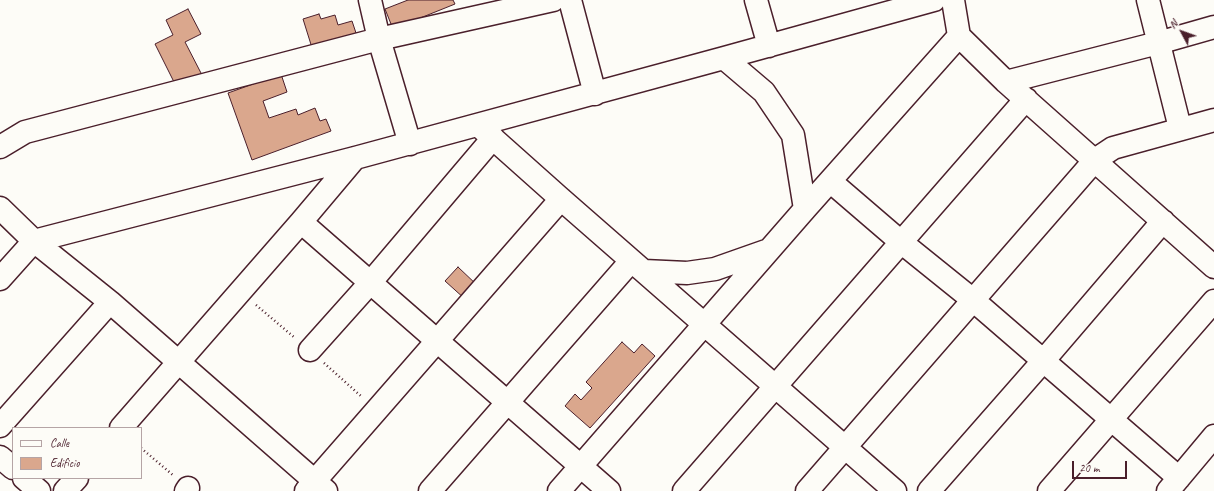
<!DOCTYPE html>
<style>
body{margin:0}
#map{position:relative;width:1214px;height:491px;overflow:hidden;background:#fdfcf7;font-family:Caveat,sans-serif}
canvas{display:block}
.legend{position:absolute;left:12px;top:427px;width:130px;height:52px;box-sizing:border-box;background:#fdfcf7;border:1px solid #b5a4a5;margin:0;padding:5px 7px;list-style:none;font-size:12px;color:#4a1f2b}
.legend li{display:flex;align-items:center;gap:8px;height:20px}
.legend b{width:20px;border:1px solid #b5a4a5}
.north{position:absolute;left:1162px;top:12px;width:40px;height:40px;-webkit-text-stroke:3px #fdfcf7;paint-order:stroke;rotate:311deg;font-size:11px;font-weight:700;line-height:16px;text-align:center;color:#4a1f2b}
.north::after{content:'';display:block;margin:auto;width:14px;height:18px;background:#4a1f2b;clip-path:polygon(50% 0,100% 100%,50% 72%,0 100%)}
.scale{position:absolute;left:1072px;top:461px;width:55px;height:18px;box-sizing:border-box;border:2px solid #4a1f2b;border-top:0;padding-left:5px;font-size:12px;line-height:14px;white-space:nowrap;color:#4a1f2b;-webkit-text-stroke:3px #fdfcf7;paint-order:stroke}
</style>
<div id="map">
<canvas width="1214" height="491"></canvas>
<ul class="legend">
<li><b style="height:5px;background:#fdfcf7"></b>Calle</li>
<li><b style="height:11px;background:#daa78d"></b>Edificio</li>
</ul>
<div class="north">N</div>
<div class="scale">20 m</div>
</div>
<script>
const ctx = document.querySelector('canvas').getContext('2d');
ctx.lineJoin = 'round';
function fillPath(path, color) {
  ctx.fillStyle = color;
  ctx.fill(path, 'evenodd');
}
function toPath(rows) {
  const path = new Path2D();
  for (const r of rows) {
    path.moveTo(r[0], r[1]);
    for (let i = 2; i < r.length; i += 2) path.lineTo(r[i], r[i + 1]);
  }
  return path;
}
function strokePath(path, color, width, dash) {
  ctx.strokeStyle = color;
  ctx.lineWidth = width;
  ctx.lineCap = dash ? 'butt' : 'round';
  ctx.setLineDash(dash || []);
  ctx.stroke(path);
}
const building = toPath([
 [408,0,453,0,455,4,393,29,385,9,408,0],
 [188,9,201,34,185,42,202,75,177,88,155,44,173,35,166,20,188,9],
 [319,14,321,19,335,15,338,25,352,21,357,36,313,51,303,19,319,14],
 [281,74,287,92,263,101,269,118,296,109,298,115,315,108,320,121,326,119,331,131,252,160,228,93,281,74],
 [458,267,478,286,465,299,445,281,458,267],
 [622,342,634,353,642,344,655,356,590,428,565,406,575,394,581,400,592,388,586,382,622,342]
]);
fillPath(building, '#daa78d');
strokePath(building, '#4a1f2b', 1);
const minor = toPath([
 [370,0,379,39,410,144],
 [570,0,595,94],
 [756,0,769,46],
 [953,0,959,36,1006,82,1214,267],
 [1148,0,1180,128],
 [724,58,764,92,793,135,805,209],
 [1006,82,1158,43,1214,27],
 [478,125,561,199,895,491],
 [0,147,25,132,379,39,553,0],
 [830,181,901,242,973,300,1179,478],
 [0,208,34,241,110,302,326,491],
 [301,222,609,491],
 [644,271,687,273,715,269,769,250],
 [0,279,34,241,355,158,724,58,934,0],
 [310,350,370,283,493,138],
 [0,426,110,302],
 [121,428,301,222,355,158],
 [0,457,13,468],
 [24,478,39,491],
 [65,491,77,478],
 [186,491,188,488],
 [306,491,561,199],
 [430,491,631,261],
 [559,491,805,209,959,36],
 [684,491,1026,99],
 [807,491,1095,160,1113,148,1214,120],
 [929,491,1044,360,1163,221],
 [1049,491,1214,301],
 [1168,491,1214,436]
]);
strokePath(minor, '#4a1f2b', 25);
strokePath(toPath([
 [256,305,295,338],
 [324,363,362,397],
 [141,448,174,476]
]), '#4a1f2b', 2.5, [1, 3]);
strokePath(minor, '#fdfcf7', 22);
</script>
